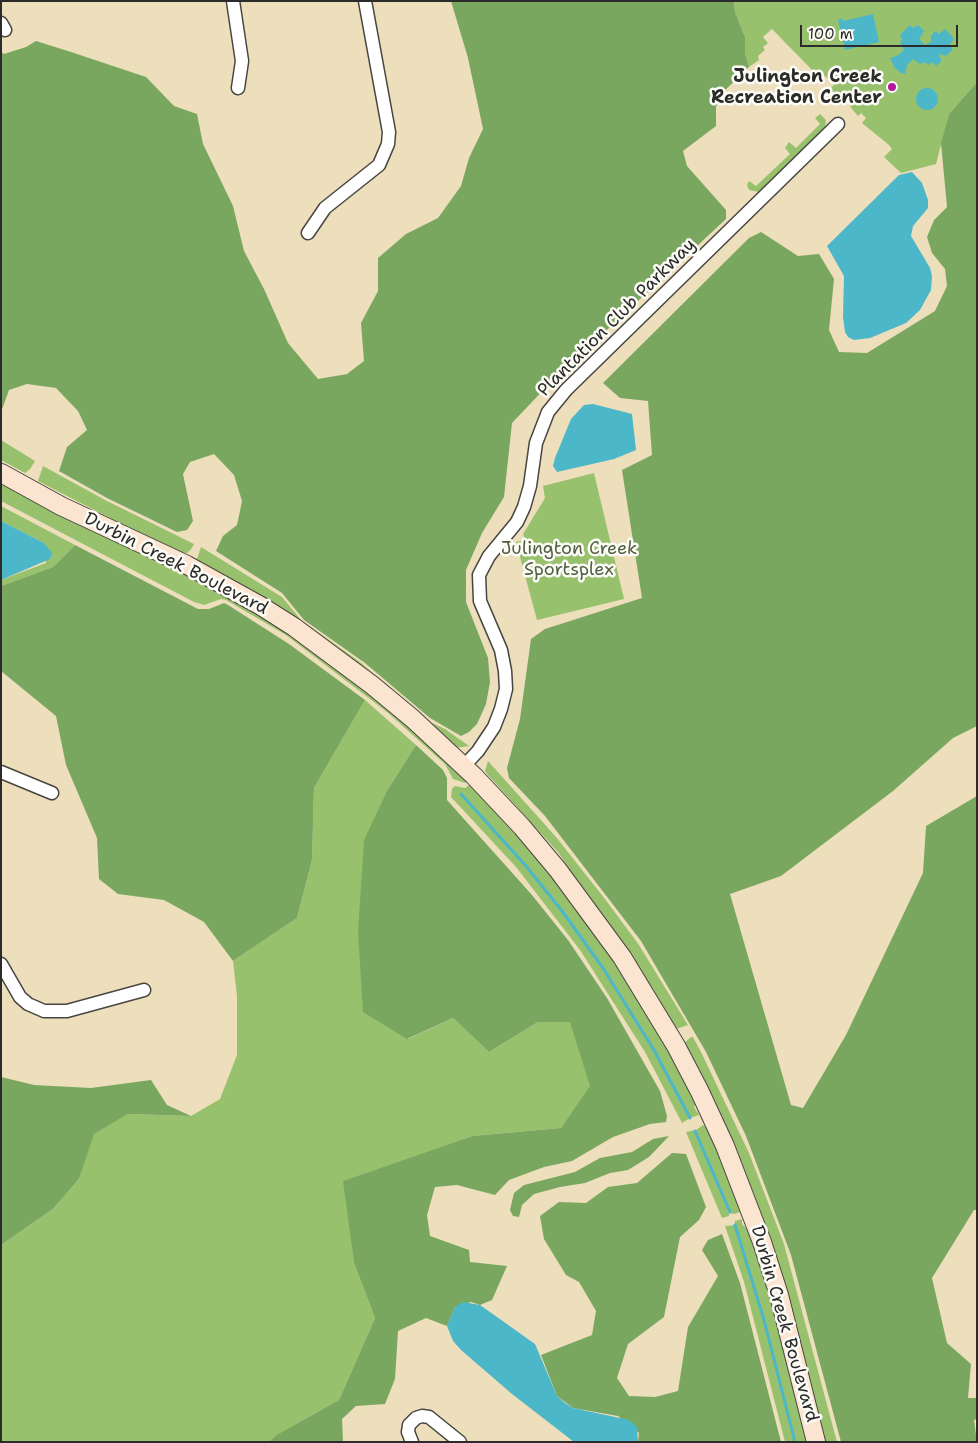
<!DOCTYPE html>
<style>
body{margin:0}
#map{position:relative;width:978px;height:1443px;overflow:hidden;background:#eddebc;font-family:"Shantell Sans",sans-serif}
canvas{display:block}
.frame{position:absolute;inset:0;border:2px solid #2b2b2b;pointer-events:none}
.scale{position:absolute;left:800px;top:25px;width:158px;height:22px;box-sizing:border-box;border:2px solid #2b2b2b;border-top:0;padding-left:6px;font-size:15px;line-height:18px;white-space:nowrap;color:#2b2b2b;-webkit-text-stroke:4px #fdfcf7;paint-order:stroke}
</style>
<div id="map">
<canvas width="978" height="1443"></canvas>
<div class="frame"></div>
<div class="scale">100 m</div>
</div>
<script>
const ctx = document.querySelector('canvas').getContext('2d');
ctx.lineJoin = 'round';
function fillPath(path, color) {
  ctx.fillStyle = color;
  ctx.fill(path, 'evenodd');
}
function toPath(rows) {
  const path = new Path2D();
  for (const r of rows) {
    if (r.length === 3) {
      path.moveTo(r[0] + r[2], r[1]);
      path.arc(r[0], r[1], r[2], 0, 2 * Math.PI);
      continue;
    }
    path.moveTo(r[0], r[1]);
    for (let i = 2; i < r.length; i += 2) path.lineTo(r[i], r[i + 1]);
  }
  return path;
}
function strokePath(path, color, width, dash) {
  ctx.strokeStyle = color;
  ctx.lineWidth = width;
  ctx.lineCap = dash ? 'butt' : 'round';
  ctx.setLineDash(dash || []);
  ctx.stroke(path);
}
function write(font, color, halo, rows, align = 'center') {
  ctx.font = font + ' "Shantell Sans",sans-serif';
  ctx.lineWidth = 5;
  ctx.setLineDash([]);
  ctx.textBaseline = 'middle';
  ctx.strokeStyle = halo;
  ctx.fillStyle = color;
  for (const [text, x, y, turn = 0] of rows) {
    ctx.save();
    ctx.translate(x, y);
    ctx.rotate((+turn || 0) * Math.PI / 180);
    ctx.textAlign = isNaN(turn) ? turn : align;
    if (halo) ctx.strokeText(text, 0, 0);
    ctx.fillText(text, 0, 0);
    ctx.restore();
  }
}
fillPath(toPath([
 [734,1,977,1,977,82,949,114,936,164,901,173,884,157,892,149,889,145,862,123,866,118,861,113,858,116,852,109,844,96,840,100,830,89,834,85,819,70,815,73,772,29,763,37,768,43,763,47,765,50,758,56,759,60,749,67,745,53,745,37,735,12],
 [820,114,826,120,825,129,765,188,759,192,749,190,747,185,749,181,756,186,790,154,785,148,789,142,796,148,820,124,815,118],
 [1,440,35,461,30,469,25,473,1,460],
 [43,466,105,500,194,544,192,548,187,553,176,552,38,481],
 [594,473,624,599,537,620,516,542,525,540,523,534,545,498,543,486],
 [1,479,180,570,288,631,391,709,468,780,465,783,453,779,445,764,387,712,286,635,226,600,221,599,204,605,194,602,1,501],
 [1,506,75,545,53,567,1,586,1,580,46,563,44,543,1,521],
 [201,547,282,597,301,620,360,662,430,722,445,729,469,746,455,748,196,562],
 [365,700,416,745,388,789,408,1039,453,1018,489,1052,538,1022,571,1022,591,1086,561,1128,472,1136,344,1181,354,1263,375,1318,339,1400,276,1435,269,1442,1,1442,1,1245,53,1209,79,1179,93,1134,128,1114,191,1116,220,1099,237,1055,237,996,233,961,297,918,312,860,314,788],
 [488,761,556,837,605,899,639,945,688,1025,676,1029,558,852,488,775,485,771],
 [472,783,557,879,627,976,697,1101,694,1107,699,1115,690,1118,682,1123,645,1052,580,950,516,867,451,797,452,789,455,786,465,788],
 [691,1037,693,1037,702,1054,749,1153,784,1244,837,1442,821,1442,792,1325,683,1044],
 [703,1125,711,1130,743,1207,740,1212,734,1214,729,1213,729,1216,722,1218,686,1132,696,1130],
 [742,1219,742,1224,749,1231,767,1276,810,1442,785,1442,744,1282,725,1226,735,1225,735,1221]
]), '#98c16d');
fillPath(toPath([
 [451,1,734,1,735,12,745,37,745,53,749,67,720,95,716,107,716,126,683,151,687,166,726,210,726,219,551,382,512,423,504,497,482,533,466,570,466,602,488,658,490,682,486,704,477,724,469,732,461,736,430,718,365,663,304,620,282,593,216,551,223,536,237,525,242,501,234,475,214,454,190,462,183,474,193,521,187,530,177,532,107,498,59,471,67,447,87,430,78,411,56,388,27,384,9,390,1,412,1,52,4,54,26,47,36,41,71,52,146,77,174,106,197,114,203,144,233,206,244,251,264,289,288,343,318,379,347,374,364,361,361,323,378,291,378,258,406,234,438,218,461,186,469,158,483,129,468,58],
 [977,82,977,726,953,738,893,791,781,876,730,894,791,1105,803,1108,846,1035,923,873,926,826,977,796,977,1210,974,1210,932,1278,947,1343,971,1364,968,1398,977,1398,977,1419,974,1420,977,1442,841,1442,791,1255,746,1136,706,1052,641,941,545,816,509,778,507,768,520,719,531,639,545,629,642,598,622,470,652,455,648,401,620,398,603,383,749,238,761,232,798,256,819,254,834,279,829,330,839,352,867,353,935,311,947,286,945,269,932,253,927,237,934,220,947,207,941,143,949,114],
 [75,545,198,609,209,609,224,603,228,605,289,644,365,700,314,788,312,860,297,918,233,961,204,922,164,900,118,894,99,879,97,838,66,765,56,716,1,671,1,586,53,567],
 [416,745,443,770,447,778,447,800,532,895,568,940,607,998,660,1091,667,1116,666,1122,650,1124,613,1137,572,1161,544,1167,509,1180,495,1195,457,1185,435,1187,427,1215,430,1236,469,1250,470,1262,507,1266,492,1300,480,1305,471,1302,455,1307,447,1326,426,1318,398,1331,395,1379,385,1404,356,1406,342,1419,343,1442,269,1442,276,1435,339,1400,375,1318,354,1263,343,1181,472,1136,561,1128,590,1086,570,1022,538,1022,489,1052,453,1018,407,1039,363,1012,358,932,364,840,388,789],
 [1,1077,34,1085,91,1088,151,1080,167,1105,191,1116,128,1114,94,1134,79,1179,53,1209,1,1245],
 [669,1136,649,1157,628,1170,610,1173,585,1183,560,1187,534,1194,522,1205,519,1217,513,1216,510,1210,514,1193,524,1185,575,1172,600,1158,632,1152,653,1139],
 [672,1153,686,1154,706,1207,699,1220,680,1237,664,1317,628,1344,617,1378,629,1396,655,1397,678,1391,688,1327,718,1276,702,1250,708,1240,722,1234,740,1283,781,1442,638,1442,639,1433,618,1416,573,1408,557,1396,541,1355,592,1335,596,1311,579,1282,566,1275,544,1239,540,1216,559,1202,586,1203,608,1187,637,1183]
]), '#7aa760');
fillPath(toPath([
 [873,14,879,42,845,50,838,20,842,18,843,21],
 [910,25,913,28,918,25,924,31,919,39,925,45,931,42,931,36,935,31,939,34,945,29,954,39,949,45,953,49,946,56,940,54,939,56,942,60,936,66,932,62,928,65,924,62,920,64,913,59,907,65,905,74,901,73,895,68,890,58,897,56,904,50,900,43,902,39,900,35],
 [927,99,11],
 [912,172,922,183,928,200,928,208,913,226,911,236,930,268,932,276,931,290,920,310,906,323,870,338,854,340,848,337,845,332,843,317,844,276,827,246,899,175],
 [593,404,632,414,636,450,614,459,557,472,553,466,555,458,571,419,584,405],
 [1,521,44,543,52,553,50,559,1,580],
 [463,1302,480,1305,535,1344,557,1396,565,1403,573,1408,629,1420,637,1427,638,1442,574,1442,512,1394,461,1350,453,1341,447,1326,455,1307]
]), '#4bb7c8');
strokePath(toPath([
 [461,794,526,866,562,911,603,968,654,1050,690,1118],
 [695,1131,730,1212],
 [735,1225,764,1320,795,1442]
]), '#4bb7c8', 3);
const street = toPath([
 [233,1,242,61,238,88],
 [1,23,5,30],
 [308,233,325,208,379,165,388,144,389,132,365,1],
 [464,766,478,751,494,727,501,709,506,689,505,671,501,650,480,601,479,575,489,556,517,522,524,507,530,486,536,443,548,412,566,390,838,124],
 [1,772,52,793],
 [1,964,20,997,28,1004,44,1011,67,1011,144,990],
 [412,1442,408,1432,409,1425,416,1418,422,1416,429,1417,460,1442]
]);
const secondary = toPath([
 [1,473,61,506,187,565,261,606,294,627,372,685,413,719,474,776,522,827,558,870,622,957,676,1046,700,1092,725,1146,762,1242,779,1295,816,1442]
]);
strokePath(street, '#484641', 15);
strokePath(secondary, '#484641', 20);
strokePath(street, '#fff', 12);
strokePath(secondary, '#fce5d0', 18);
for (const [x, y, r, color] of [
 [892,87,5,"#b5179e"]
]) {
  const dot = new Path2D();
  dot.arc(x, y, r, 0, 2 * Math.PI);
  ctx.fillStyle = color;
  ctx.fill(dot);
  strokePath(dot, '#fdfcf7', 2);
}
write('bold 18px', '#2b2b2b', '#fdfcf7', [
 ["Julington Creek",882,77],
 ["Recreation Center",882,98]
], 'right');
write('18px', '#2b2b2b', '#fdfcf7', [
 ["Plantation Club Parkway",617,318,-45],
 ["Durbin Creek Boulevard",176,564,27],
 ["Durbin Creek Boulevard",784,1324,74]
]);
write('18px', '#516042', '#fdfcf7', [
 ["Julington Creek",569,549],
 ["Sportsplex",569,570]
]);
</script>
